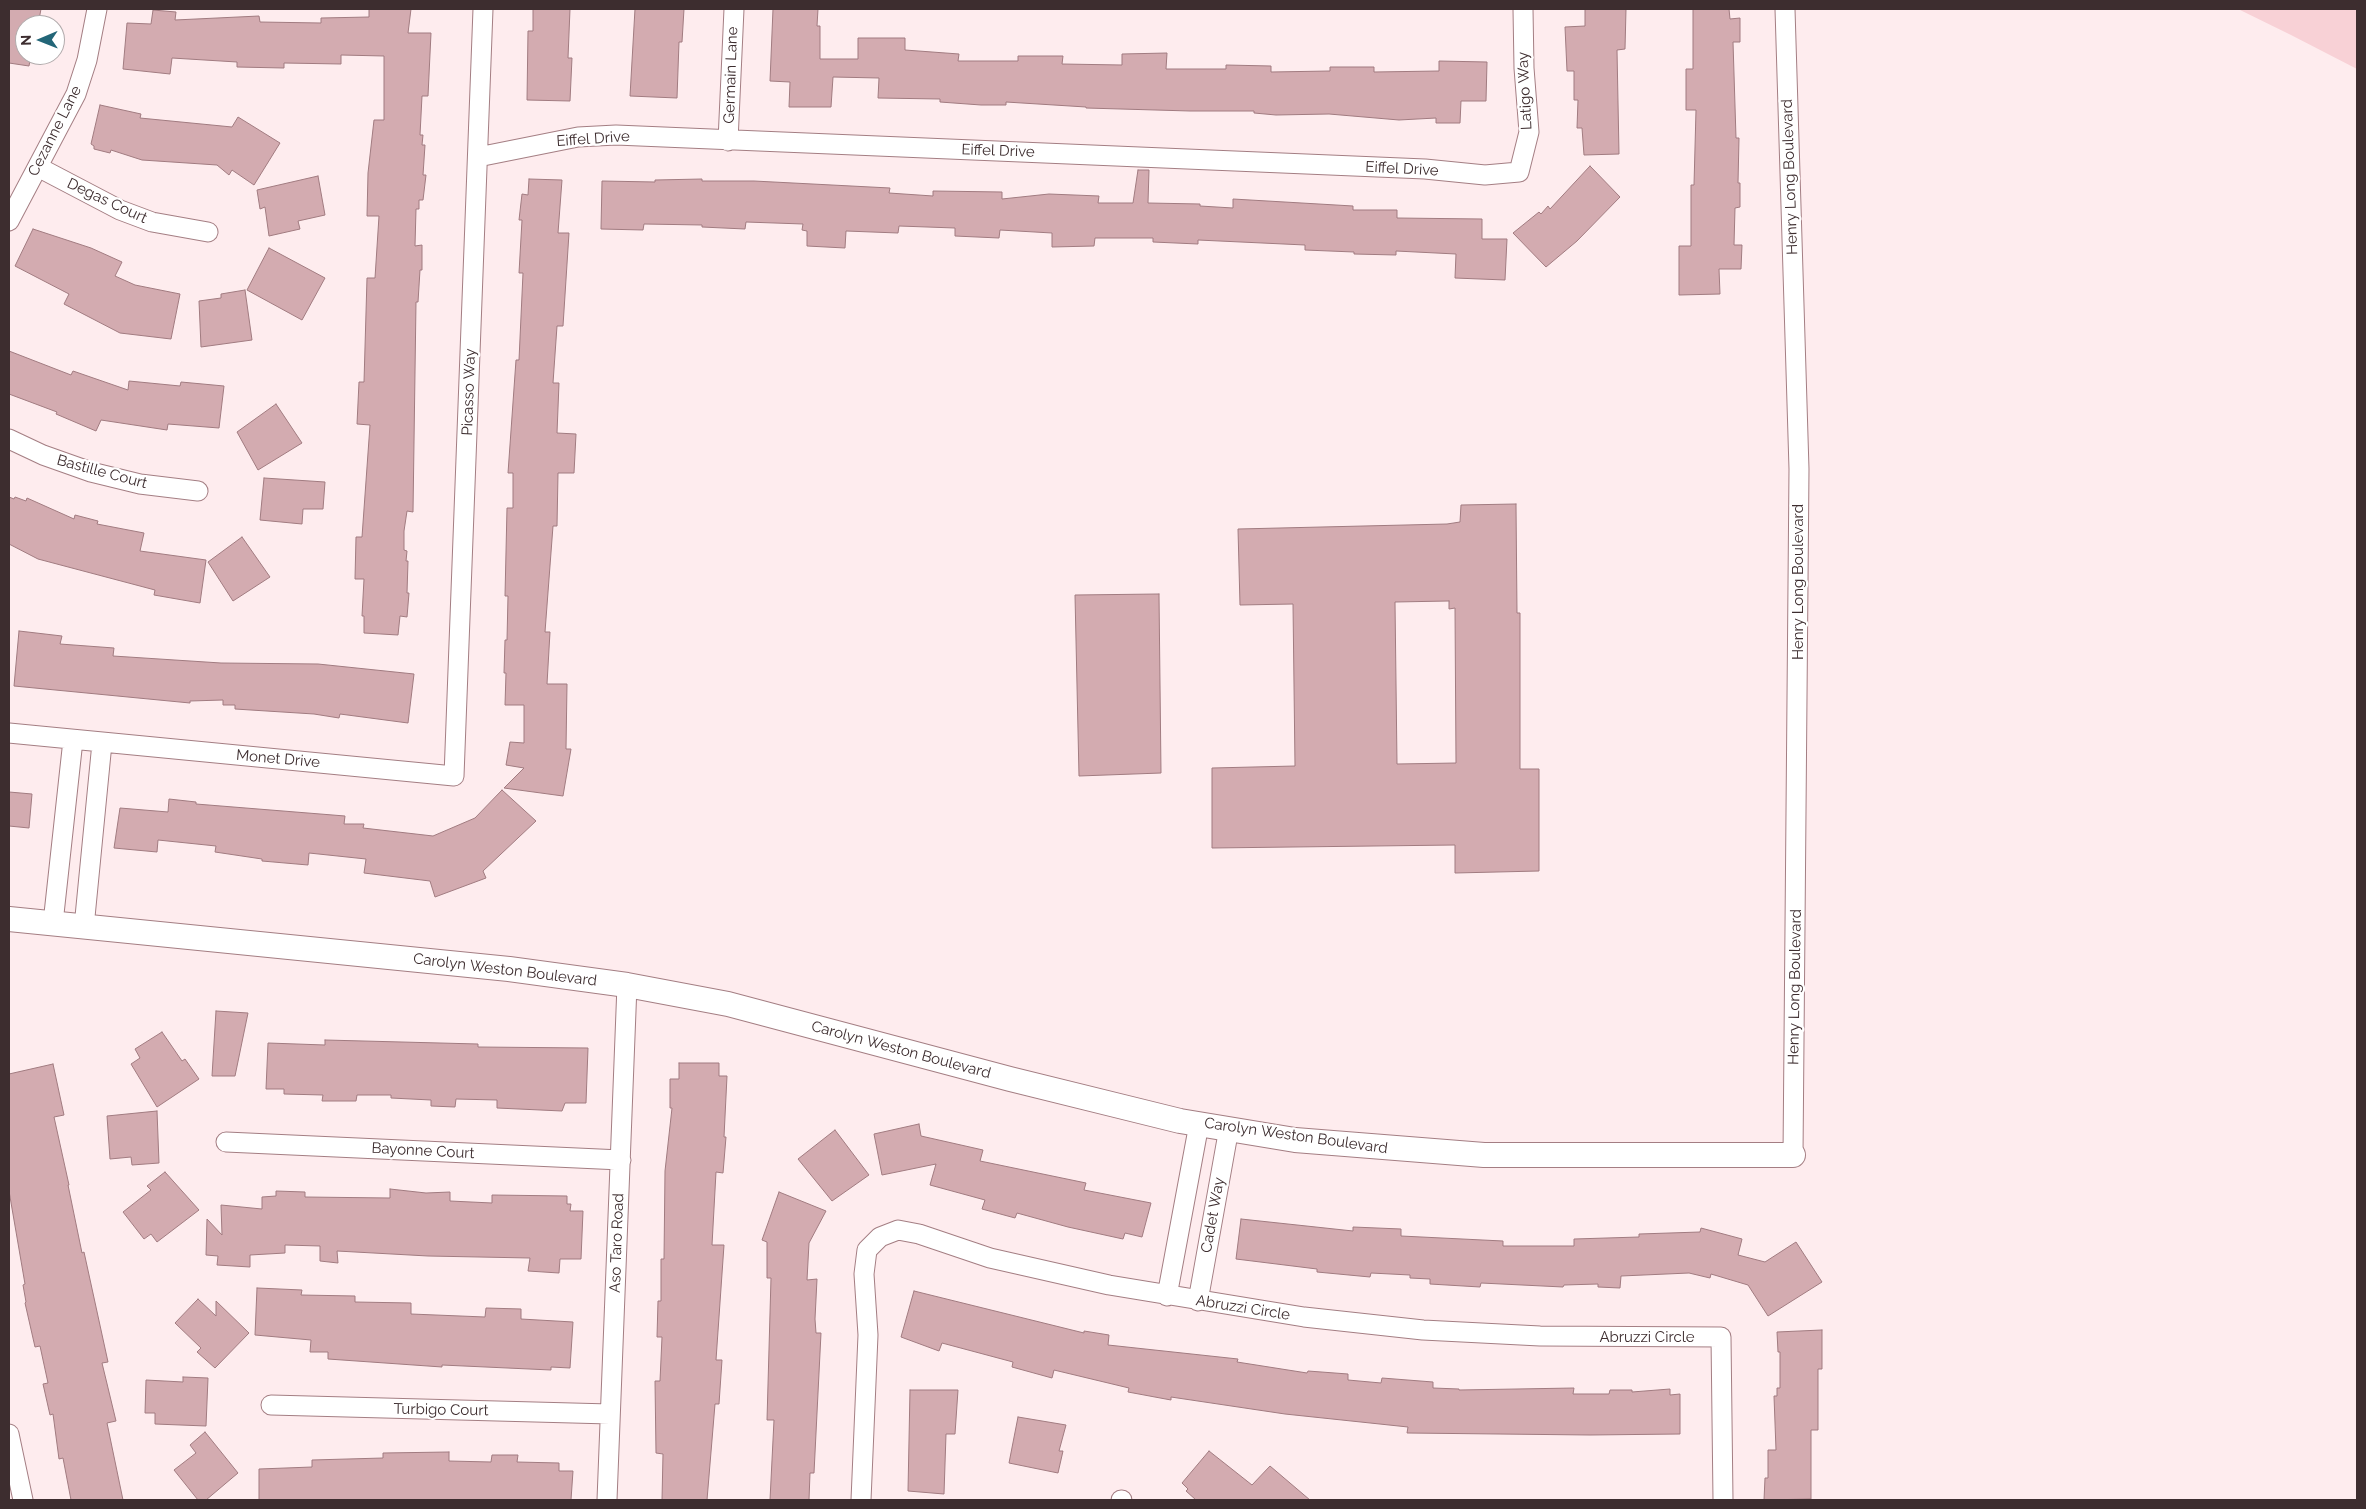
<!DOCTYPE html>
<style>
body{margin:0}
#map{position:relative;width:2366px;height:1509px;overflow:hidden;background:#feecee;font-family:Raleway,sans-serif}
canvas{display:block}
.frame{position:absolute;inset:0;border:10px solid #3d2d2f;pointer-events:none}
.north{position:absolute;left:15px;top:15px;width:50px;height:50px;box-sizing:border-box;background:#fff;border:1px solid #b1abac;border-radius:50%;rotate:269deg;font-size:14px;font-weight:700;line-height:20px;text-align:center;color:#3d2d2f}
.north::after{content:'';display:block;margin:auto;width:18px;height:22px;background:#236678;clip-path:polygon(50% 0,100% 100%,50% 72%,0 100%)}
</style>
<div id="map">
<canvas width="2366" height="1509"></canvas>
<div class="frame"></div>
<div class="north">N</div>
</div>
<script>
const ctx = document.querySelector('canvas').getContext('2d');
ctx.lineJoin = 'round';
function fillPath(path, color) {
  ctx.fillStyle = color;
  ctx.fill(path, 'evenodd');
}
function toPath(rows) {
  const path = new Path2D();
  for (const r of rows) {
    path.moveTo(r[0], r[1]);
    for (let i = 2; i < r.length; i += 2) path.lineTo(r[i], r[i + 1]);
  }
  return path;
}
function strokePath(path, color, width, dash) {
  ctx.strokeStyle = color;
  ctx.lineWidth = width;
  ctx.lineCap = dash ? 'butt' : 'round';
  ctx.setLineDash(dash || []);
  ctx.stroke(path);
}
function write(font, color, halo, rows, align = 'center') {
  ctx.font = font + ' Raleway,sans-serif';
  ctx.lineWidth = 4.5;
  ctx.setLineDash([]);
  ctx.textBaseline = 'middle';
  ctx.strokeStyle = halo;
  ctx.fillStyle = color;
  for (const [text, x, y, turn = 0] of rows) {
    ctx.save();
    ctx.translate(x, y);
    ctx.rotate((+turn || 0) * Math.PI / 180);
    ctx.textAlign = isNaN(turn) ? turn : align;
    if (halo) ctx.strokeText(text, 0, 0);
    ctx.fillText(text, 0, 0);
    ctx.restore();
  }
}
fillPath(toPath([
 [2238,9,2357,9,2357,69,2291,35]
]), '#f8d1d6');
const building = toPath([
 [9,9,41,9,38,25,25,25,25,55,31,55,29,66,9,63,9,9],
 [369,9,411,9,408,33,431,33,428,96,422,96,420,135,423,135,422,145,425,145,423,175,426,175,423,200,419,200,419,209,416,209,415,246,422,245,422,270,420,270,418,302,416,302,413,512,407,511,404,531,404,550,407,551,406,561,408,561,407,593,409,593,407,617,400,616,398,635,364,633,364,616,362,616,364,579,355,579,356,537,362,537,370,425,357,424,359,382,364,382,367,278,375,278,379,216,367,216,368,173,374,120,384,120,384,56,341,55,341,64,284,63,284,68,237,67,237,62,172,58,170,74,123,69,127,23,151,24,153,10,176,12,175,20,259,16,260,22,321,23,321,18,369,17,369,9],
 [533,9,570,9,568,58,572,58,570,101,527,100,528,31,533,31,533,9],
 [635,9,684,9,682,42,679,42,677,98,630,96,635,9],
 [773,9,818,9,817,26,820,26,820,59,858,59,858,38,905,38,905,50,959,54,958,61,1018,61,1018,56,1063,56,1062,64,1122,65,1122,54,1167,53,1166,69,1226,69,1226,65,1271,66,1271,72,1330,71,1330,67,1374,67,1374,72,1439,71,1439,61,1487,62,1486,101,1461,101,1460,123,1436,123,1436,118,1399,120,1329,114,1276,115,1254,113,1254,111,1190,111,1086,108,1086,107,1006,102,1006,105,981,105,940,102,940,99,878,98,879,78,833,77,831,107,789,107,790,82,770,81,773,9],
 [1585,9,1626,9,1625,49,1617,50,1619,154,1584,155,1582,128,1577,128,1578,100,1574,100,1574,71,1567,71,1565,27,1585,26,1585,9],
 [1693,9,1729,9,1730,19,1740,18,1740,42,1733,42,1736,138,1739,138,1738,183,1740,183,1740,207,1735,208,1734,245,1742,245,1741,269,1719,269,1720,294,1679,295,1679,246,1691,246,1691,185,1694,185,1696,110,1686,110,1686,69,1693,69,1693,9],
 [100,105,141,114,140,118,232,127,238,117,280,143,254,185,232,170,229,175,217,165,142,160,111,150,110,153,94,149,94,146,91,144,100,105],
 [1590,166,1620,197,1577,241,1546,267,1513,233,1539,212,1541,214,1548,206,1550,209,1590,166],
 [1138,170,1149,170,1148,203,1200,204,1200,206,1233,208,1233,199,1353,206,1353,210,1397,210,1397,218,1482,219,1482,239,1507,239,1505,280,1455,278,1456,254,1396,251,1396,255,1354,254,1354,252,1305,250,1305,245,1198,240,1198,244,1153,242,1153,238,1095,238,1094,246,1052,247,1052,233,1000,230,999,238,955,236,955,228,899,226,898,233,846,231,845,248,807,246,807,231,802,230,803,224,746,222,745,229,702,227,702,225,644,224,643,230,601,229,602,181,655,182,655,180,702,179,702,181,754,181,890,188,889,193,933,196,933,191,1002,192,1002,199,1049,194,1099,196,1098,203,1133,203,1138,170],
 [318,176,325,215,298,221,300,229,269,236,265,207,260,209,257,190,318,176],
 [529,179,562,180,558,233,569,233,563,326,557,326,553,383,559,383,557,433,576,434,574,473,558,473,557,526,553,526,545,632,550,632,547,684,567,684,566,749,571,749,563,796,504,788,524,768,506,765,510,742,524,743,524,705,505,705,506,673,504,673,505,640,507,640,508,596,505,596,507,508,513,508,513,473,508,473,516,360,519,360,523,273,519,273,522,220,519,220,522,194,528,195,529,179],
 [33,229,91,248,122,262,115,276,135,285,180,294,171,339,120,333,64,304,69,294,15,266,33,229],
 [269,248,325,278,302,320,247,290,269,248],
 [245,290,252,340,201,347,199,301,221,298,221,294,245,290],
 [9,351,71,375,73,371,128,390,129,381,180,386,181,382,224,386,219,428,168,424,167,430,101,420,96,431,56,414,57,412,9,394,9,351],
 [276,404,302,443,258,470,237,432,276,404],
 [264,478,325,482,323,509,303,509,302,524,260,520,264,478],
 [9,497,14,499,15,497,26,501,27,498,74,519,75,515,98,521,97,524,144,533,140,551,206,560,200,603,154,595,155,590,38,559,9,544,9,497],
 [1516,504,1517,613,1520,613,1520,769,1539,769,1539,871,1455,873,1455,845,1212,848,1212,768,1295,766,1293,604,1240,605,1238,529,1447,524,1460,522,1461,505,1516,504],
 [1449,601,1449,609,1455,608,1456,763,1397,764,1395,602,1449,601],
 [242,537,270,577,233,601,208,562,242,537],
 [1159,594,1161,773,1079,776,1075,595,1159,594],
 [19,631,62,636,60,644,114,648,113,656,221,663,318,664,414,674,408,723,340,714,339,718,314,714,235,709,235,705,223,705,223,700,190,701,190,703,14,686,19,631],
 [502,790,536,821,483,871,486,878,435,897,430,881,364,873,366,859,309,853,308,865,262,861,262,859,215,852,216,846,158,840,157,852,114,848,120,808,168,812,169,799,196,802,196,804,345,816,344,824,364,824,363,828,433,836,475,818,502,790],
 [9,792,32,794,29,828,9,826,9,792],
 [216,1011,248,1013,235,1076,212,1076,216,1011],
 [162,1032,182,1061,185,1059,199,1079,157,1107,131,1064,140,1058,135,1049,162,1032],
 [325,1040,478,1044,478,1047,588,1048,586,1103,565,1103,562,1111,497,1108,497,1100,456,1099,455,1107,431,1106,431,1100,391,1098,391,1095,357,1095,356,1101,322,1101,323,1095,284,1094,284,1089,266,1089,268,1043,325,1045,325,1040],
 [679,1063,719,1063,719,1076,727,1076,724,1137,726,1137,723,1173,716,1172,712,1245,724,1245,716,1360,722,1360,719,1404,715,1404,707,1500,662,1500,663,1454,656,1453,655,1381,660,1381,662,1337,657,1337,658,1301,661,1301,661,1259,664,1259,665,1171,672,1108,670,1108,670,1079,679,1079,679,1063],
 [53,1064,64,1115,54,1117,69,1185,68,1185,82,1253,84,1252,108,1362,102,1363,116,1421,107,1423,123,1500,71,1500,63,1458,59,1459,53,1414,50,1415,43,1384,48,1383,40,1346,35,1347,25,1303,26,1302,23,1285,25,1284,9,1191,9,1074,53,1064],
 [157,1111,159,1163,132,1165,131,1157,110,1159,107,1116,157,1111],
 [919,1124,921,1136,983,1150,980,1161,1086,1183,1084,1190,1151,1203,1142,1237,1125,1233,1123,1239,1068,1227,1017,1213,1015,1218,982,1209,985,1200,930,1185,936,1164,882,1175,874,1134,919,1124],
 [835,1130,869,1175,832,1201,798,1159,835,1130],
 [165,1172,199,1210,157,1242,151,1234,144,1239,123,1212,151,1190,147,1186,165,1172],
 [390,1189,426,1193,450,1192,450,1201,492,1203,492,1195,567,1196,567,1204,571,1204,570,1211,583,1211,581,1259,560,1259,559,1273,528,1271,530,1258,428,1256,337,1251,338,1263,320,1261,320,1246,285,1245,285,1253,250,1255,250,1267,217,1265,218,1256,206,1255,207,1219,222,1235,221,1205,262,1209,262,1197,276,1196,276,1191,305,1192,305,1197,390,1198,390,1189],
 [779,1192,826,1211,809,1243,807,1280,817,1279,815,1319,816,1333,821,1333,814,1473,810,1473,809,1500,770,1500,774,1420,767,1420,771,1278,767,1278,767,1242,762,1240,779,1192],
 [1241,1219,1353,1231,1353,1227,1401,1229,1401,1236,1503,1241,1503,1246,1574,1246,1574,1239,1639,1237,1639,1234,1700,1232,1701,1228,1742,1239,1738,1255,1765,1262,1796,1242,1822,1282,1768,1316,1748,1285,1711,1274,1710,1278,1689,1273,1621,1276,1620,1288,1598,1287,1598,1284,1564,1285,1563,1287,1481,1283,1480,1287,1430,1284,1430,1279,1410,1278,1410,1275,1371,1273,1370,1277,1317,1272,1317,1269,1236,1259,1241,1219],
 [257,1288,302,1290,301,1295,355,1296,355,1302,411,1303,411,1314,485,1317,486,1308,521,1309,521,1319,573,1322,570,1368,551,1367,551,1370,442,1365,442,1367,328,1359,328,1352,310,1352,311,1340,255,1335,257,1288],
 [914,1291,1084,1333,1084,1331,1109,1335,1108,1345,1238,1359,1237,1362,1307,1373,1308,1371,1348,1374,1348,1380,1381,1383,1382,1378,1433,1382,1433,1388,1459,1389,1459,1390,1574,1388,1573,1394,1609,1394,1610,1390,1632,1390,1632,1392,1670,1389,1670,1395,1680,1394,1680,1434,1590,1435,1407,1433,1408,1427,1285,1414,1171,1397,1171,1400,1128,1392,1129,1388,1054,1370,1052,1378,1012,1367,1013,1362,942,1343,939,1351,901,1337,914,1291],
 [198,1299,216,1316,216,1301,249,1333,215,1368,197,1352,201,1348,175,1323,198,1299],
 [1822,1330,1822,1369,1818,1369,1818,1430,1811,1430,1811,1499,1764,1500,1765,1478,1768,1478,1768,1450,1776,1450,1774,1396,1777,1396,1777,1388,1780,1388,1780,1352,1778,1352,1777,1332,1822,1330],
 [183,1377,208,1378,206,1426,155,1424,155,1413,145,1413,146,1380,183,1382,183,1377],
 [910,1390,958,1390,955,1434,946,1434,944,1494,908,1491,910,1390],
 [1018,1417,1066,1425,1059,1451,1063,1451,1058,1473,1009,1463,1018,1417],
 [205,1432,238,1473,206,1500,198,1500,174,1470,196,1453,190,1445,205,1432],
 [1209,1451,1252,1485,1270,1466,1310,1500,1196,1500,1186,1491,1188,1489,1182,1483,1209,1451],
 [449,1452,449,1461,491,1462,492,1455,518,1455,517,1462,559,1463,559,1471,573,1471,571,1500,259,1500,259,1469,312,1467,312,1460,383,1458,383,1453,449,1452]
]);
fillPath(building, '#d3abb0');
strokePath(building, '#a17b80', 1);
const minor = toPath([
 [1785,9,1799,469,1793,1155],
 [728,141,734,9],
 [478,157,578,137,616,135,1425,169,1485,175,1519,172,1529,132,1524,68,1523,9],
 [38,167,120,210,152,222,208,232],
 [9,221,76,94,87,60,97,9],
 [9,439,43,455,91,472,140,484,198,491],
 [9,733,454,776,483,9],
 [53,923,73,740],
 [84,927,102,743],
 [226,1142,621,1160],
 [1167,1296,1199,1124],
 [1198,1301,1229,1128],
 [271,1405,610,1414],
 [9,1434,23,1500],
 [607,1500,627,985],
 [861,1500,868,1335,864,1274,867,1250,880,1237,898,1230,919,1234,990,1258,1109,1285,1304,1317,1423,1330,1540,1336,1721,1337,1723,1500],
 [1121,1500,1122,1500]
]);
const tertiary = toPath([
 [9,919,509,969,627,985,728,1004,1010,1079,1180,1121,1295,1140,1484,1155,1793,1155]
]);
strokePath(minor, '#a47e83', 21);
strokePath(tertiary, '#a47e83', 26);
strokePath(minor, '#fff', 19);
strokePath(tertiary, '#fff', 24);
write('15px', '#3d2d2f', '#fff', [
 ["Germain Lane",731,75,-88],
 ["Latigo Way",1525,91,-93],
 ["Cezanne Lane",55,131,-63],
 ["Eiffel Drive",593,139,-4],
 ["Eiffel Drive",998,151,2],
 ["Eiffel Drive",1402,169,3],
 ["Henry Long Boulevard",1790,177,-92],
 ["Degas Court",107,201,25],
 ["Picasso Way",469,392,-88],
 ["Bastille Court",102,472,15],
 ["Henry Long Boulevard",1798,582,-90],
 ["Monet Drive",278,759,5],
 ["Carolyn Weston Boulevard",505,970,7],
 ["Henry Long Boulevard",1795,987,-89],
 ["Carolyn Weston Boulevard",901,1050,15],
 ["Carolyn Weston Boulevard",1296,1136,8],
 ["Bayonne Court",423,1151,3],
 ["Cadet Way",1213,1215,-80],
 ["Aso Taro Road",617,1243,-88],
 ["Abruzzi Circle",1243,1308,9],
 ["Abruzzi Circle",1647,1337],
 ["Turbigo Court",441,1410,1]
]);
</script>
